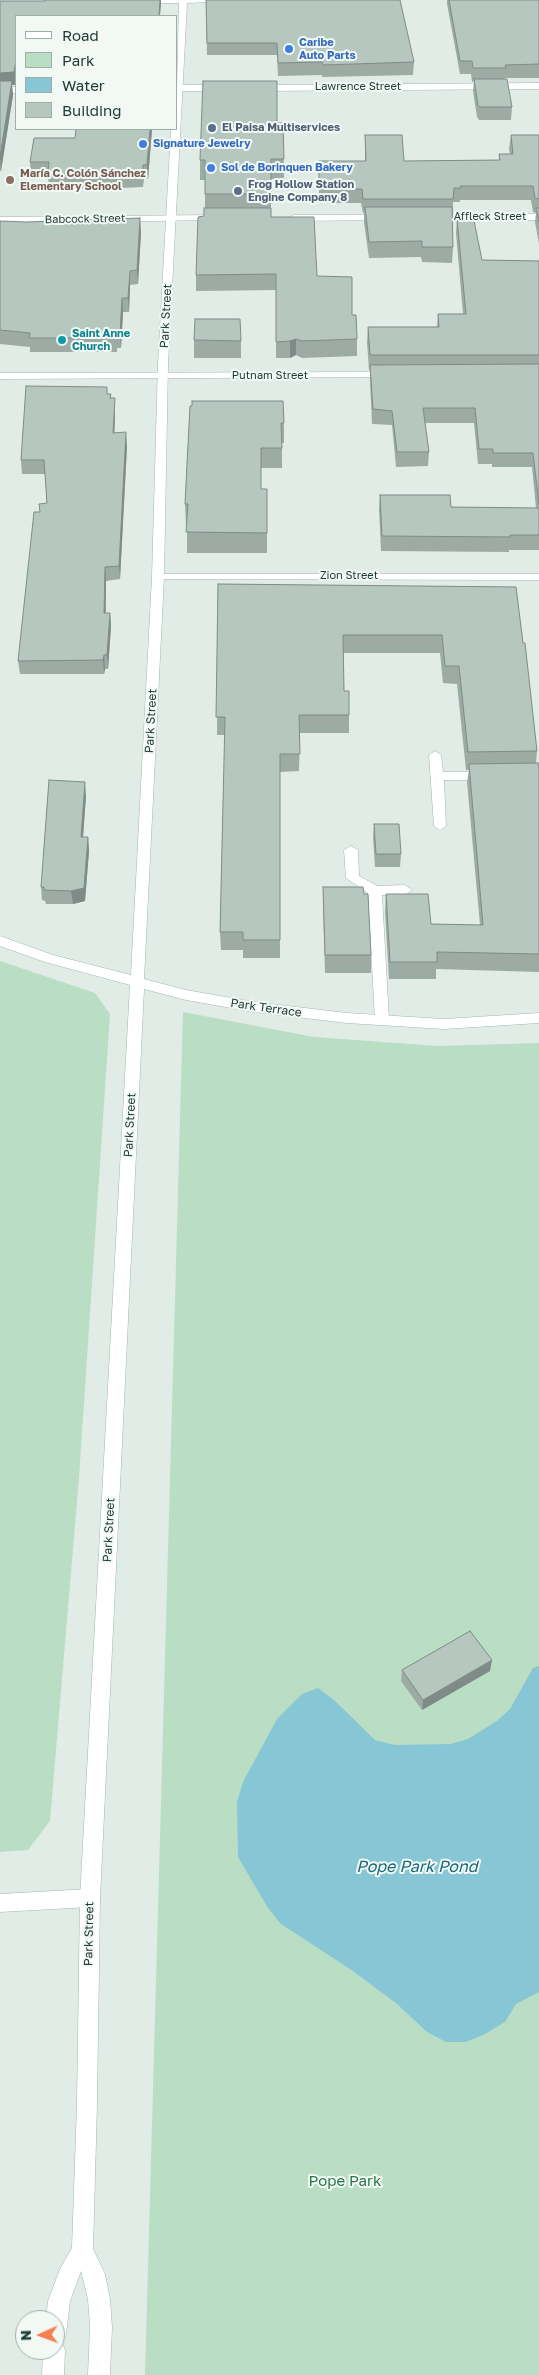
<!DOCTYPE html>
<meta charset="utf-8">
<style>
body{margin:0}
#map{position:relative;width:539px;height:2375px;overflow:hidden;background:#e1ece7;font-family:"Golos Text",sans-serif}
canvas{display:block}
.legend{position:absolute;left:15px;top:15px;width:162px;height:115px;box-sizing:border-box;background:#f2f9f5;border:1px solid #9eaea9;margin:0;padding:6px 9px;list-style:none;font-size:15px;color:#213e36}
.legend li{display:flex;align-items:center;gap:10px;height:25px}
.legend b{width:25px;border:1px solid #9eaea9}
.north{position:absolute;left:15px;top:2310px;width:50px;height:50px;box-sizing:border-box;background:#f2f9f5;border:1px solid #9eaea9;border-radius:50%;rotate:268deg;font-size:14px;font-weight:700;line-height:20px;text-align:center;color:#213e36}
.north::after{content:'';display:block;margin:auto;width:18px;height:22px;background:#f78054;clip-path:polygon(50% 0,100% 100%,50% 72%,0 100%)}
</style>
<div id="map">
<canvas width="539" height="2375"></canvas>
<ul class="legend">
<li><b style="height:6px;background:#fff"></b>Road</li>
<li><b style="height:14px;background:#b9dec4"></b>Park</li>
<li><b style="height:14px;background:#87c6d4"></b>Water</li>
<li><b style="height:14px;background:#b6c7c0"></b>Building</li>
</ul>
<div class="north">N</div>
</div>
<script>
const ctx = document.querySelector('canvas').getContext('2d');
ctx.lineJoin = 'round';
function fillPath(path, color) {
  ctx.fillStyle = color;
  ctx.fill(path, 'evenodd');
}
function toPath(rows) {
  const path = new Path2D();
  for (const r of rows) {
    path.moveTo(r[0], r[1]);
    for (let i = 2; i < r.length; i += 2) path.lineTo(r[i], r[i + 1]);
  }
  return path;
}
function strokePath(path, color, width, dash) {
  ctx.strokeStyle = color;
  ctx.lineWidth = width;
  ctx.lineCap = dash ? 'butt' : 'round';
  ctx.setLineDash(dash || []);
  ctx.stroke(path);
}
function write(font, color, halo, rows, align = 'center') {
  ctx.font = font + ' "Golos Text",sans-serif';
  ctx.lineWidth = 4;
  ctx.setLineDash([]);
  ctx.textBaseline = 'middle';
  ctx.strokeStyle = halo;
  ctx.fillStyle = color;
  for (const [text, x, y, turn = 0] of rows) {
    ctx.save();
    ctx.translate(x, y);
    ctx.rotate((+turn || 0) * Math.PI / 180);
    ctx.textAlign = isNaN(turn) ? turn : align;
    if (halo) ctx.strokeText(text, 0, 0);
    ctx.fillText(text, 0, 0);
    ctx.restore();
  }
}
fillPath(toPath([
 [0,961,95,993,110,1014,79,1478,50,1821,28,1850,0,1852],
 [183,1012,314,1037,438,1046,539,1043,539,2375,145,2375]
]), '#b9dec4');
fillPath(toPath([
 [539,1666,539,1992,516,2004,505,2022,485,2034,466,2042,446,2042,427,2032,396,2003,350,1969,281,1924,268,1908,238,1857,237,1802,243,1782,277,1719,302,1694,318,1688,334,1700,375,1740,395,1745,451,1744,468,1739,497,1721,510,1709,533,1668]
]), '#87c6d4');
const service = toPath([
 [435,751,441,755,443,772,488,772,494,776,488,780,444,780,446,826,440,830,434,826,429,755,435,751],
 [351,846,358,850,359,876,377,886,405,885,412,890,405,895,382,895,389,1020,387,1024,382,1025,377,1024,375,1020,368,893,346,878,344,850,351,846]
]);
const minor = toPath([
 [539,83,539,89,258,91,254,88,258,85,539,83],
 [176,85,223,85,227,88,223,91,176,91,176,85],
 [0,87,16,87,16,93,0,93,0,87],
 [539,214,539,220,434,221,429,218,434,215,539,214],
 [218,215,221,216,221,220,0,223,0,217,218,215],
 [383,215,388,218,386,220,294,221,289,218,294,215,383,215],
 [390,372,394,373,394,377,0,379,0,373,390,372],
 [90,1889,97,1891,100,1898,97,1905,90,1907,0,1912,0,1894,90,1889]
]);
const tertiary = toPath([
 [158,574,539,574,539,580,154,579,152,577,158,574]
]);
const secondary = toPath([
 [139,0,217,0,213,2,187,3,168,364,164,577,144,979,186,990,254,1002,347,1013,444,1019,539,1013,539,1023,444,1029,347,1023,254,1012,186,1000,144,989,100,1898,97,2104,93,2249,105,2274,110,2299,112,2327,110,2375,88,2375,90,2327,88,2299,81,2271,70,2301,66,2335,62,2343,65,2350,64,2375,42,2375,43,2350,55,2350,55,2320,46,2320,48,2301,60,2269,72,2248,77,2104,80,1898,130,985,45,962,0,946,0,936,53,955,131,975,152,577,158,364,171,129,176,129,179,3,142,3,139,0]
]);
strokePath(service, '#a4b4ae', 1);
strokePath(minor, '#a4b4ae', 1);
strokePath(tertiary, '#a4b4ae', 1);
strokePath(secondary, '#9fb8b0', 1);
fillPath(service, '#fff');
fillPath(minor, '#fff');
fillPath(tertiary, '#fff');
fillPath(secondary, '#fff');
fillPath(toPath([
 [45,0,161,0,161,5,16,16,16,76,15,85,12,85,13,95,1,171,0,171,0,1,45,1],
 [206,0,414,62,413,75,322,77,322,75,278,76,277,55,207,55],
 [447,0,539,0,539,78,505,78,512,107,511,120,479,120,477,117,473,91,474,81,472,82,471,74,460,74,447,4],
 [277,123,283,123,284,179,271,179,271,217,317,276,352,315,357,339,357,356,302,358,296,355,290,358,276,358,276,290,196,291,196,275,205,208,205,180,200,180,200,160],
 [152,129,148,179,144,179,143,187,99,189,49,188,48,175,31,175,30,162,75,138],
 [365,135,404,161,499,160,499,154,510,154,509,149,511,135,539,135,539,244,535,222,536,213,533,212,531,200,460,200,460,202,453,202,453,247,452,263,422,262,421,257,369,258,364,223,364,213,363,213,361,203,319,203,319,161,365,161],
 [457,219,482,260,539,261,539,550,509,550,509,552,381,551,379,509,380,495,451,507,536,508,532,467,492,467,492,464,478,464,474,423,425,423,429,452,428,466,396,467,392,425,372,424,370,380,370,370,369,370,367,342,368,327,437,327,438,314,463,314,456,233],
 [0,221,141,232,138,284,130,285,129,312,123,312,121,348,117,348,117,352,30,352,30,347,0,344],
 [194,340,241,341,241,358,194,358],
 [108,394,111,394,111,398,115,412,114,433,127,446,120,579,106,581,106,613,110,613,111,626,108,669,105,669,104,674,20,674,18,661,40,512,47,503,45,474,22,474,21,460],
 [190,406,284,423,284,443,282,443,282,468,261,468,261,489,267,489,267,553,187,553,187,524,186,524,185,504],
 [218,584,516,587,537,751,536,763,539,768,539,972,436,969,436,979,389,979,385,912,386,894,431,924,480,925,467,782,469,770,466,770,457,684,443,683,440,653,343,653,344,691,349,715,349,733,300,733,299,771,280,772,280,958,243,958,243,950,221,950,220,932,225,735,217,735],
 [86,796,83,837,88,837,89,851,85,901,73,904,46,904,45,901,42,900,41,887],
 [374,824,401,854,400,867,375,867,373,838],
 [323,887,371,955,371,973,325,973,323,905],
 [402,1670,490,1671,422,1710,401,1681]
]), '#9daba5');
fillPath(toPath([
 [160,0,161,0,161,5,160,16,159,16],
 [16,60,16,76,15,85,12,85,13,95,1,171,0,157,0,73],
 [150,129,152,129,148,179,147,165],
 [140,218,141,232,138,284,137,270],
 [130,271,130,285,129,312,128,298],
 [122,298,123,312,121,348,120,334],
 [296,339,296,355,290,358,290,341],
 [115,398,115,412,114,446,113,433],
 [126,432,127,446,120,579,119,566],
 [105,567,106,581,105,626,104,613],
 [110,613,111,626,108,669,107,655],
 [104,655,105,669,104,674,103,660],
 [85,782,86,796,82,850,81,837],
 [88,837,89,851,85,901,73,904,71,891],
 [492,1660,490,1671,422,1710,423,1700]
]), '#7f8b86');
const building = toPath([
 [45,0,160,0,159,16,16,16,16,60,14,72,0,73,0,1,45,1,45,0],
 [206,0,400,0,414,62,323,65,322,62,278,63,277,43,207,43,206,0],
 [449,0,539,0,539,64,505,65,506,68,473,68,472,61,460,61,449,0],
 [474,79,507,79,512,107,480,107,478,105,474,79],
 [0,81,12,81,0,157,0,81],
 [203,81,277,81,277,123,283,123,284,159,271,159,271,194,205,194,205,160,200,160,203,81],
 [76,129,150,129,147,165,143,165,143,173,98,175,48,174,49,162,30,162,34,138,75,138,76,129],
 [365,135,402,135,404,161,500,160,499,154,513,154,511,135,539,135,539,199,535,198,533,186,460,186,461,188,454,188,453,199,363,199,362,189,319,189,319,161,366,161,365,135],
 [365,207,452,207,453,247,422,247,422,241,369,242,365,207],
 [204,208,271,208,271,217,314,217,317,276,352,277,352,315,356,315,357,339,302,341,296,339,290,341,276,342,276,274,196,275,198,217,204,216,204,208],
 [536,208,539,208,539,222,536,208],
 [473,216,482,260,539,261,539,355,370,355,368,327,439,327,438,314,466,314,457,219,473,216],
 [140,218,137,270,130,271,128,298,122,298,120,334,116,334,116,338,29,338,30,333,0,330,0,221,26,222,140,218],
 [195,319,240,319,241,341,194,340,195,319],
 [539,364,539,505,533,453,493,453,493,449,479,449,475,408,423,408,429,452,397,452,392,411,373,409,370,365,539,364],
 [26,386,107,387,107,394,111,394,110,398,115,398,113,433,126,432,119,566,105,567,104,613,110,613,107,655,104,655,103,660,18,661,34,512,40,512,39,504,47,503,44,460,21,460,26,386],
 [192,401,283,401,284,423,281,423,282,448,261,448,261,489,267,489,267,533,186,532,188,504,185,504,190,406,192,406,192,401],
 [380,495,450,495,451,507,539,508,539,535,510,535,510,537,382,536,380,495],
 [218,584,516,587,523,643,525,643,537,751,468,752,459,666,445,666,442,635,343,635,344,691,349,691,349,715,299,715,300,754,280,754,280,940,243,940,243,932,220,932,225,717,216,717,218,584],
 [538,763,539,768,539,954,437,952,437,962,390,962,386,894,428,894,431,924,483,925,469,764,538,763],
 [49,780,85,782,81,837,88,837,84,888,71,891,44,890,44,887,41,887,49,780],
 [374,824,399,824,401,854,376,854,374,824],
 [323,887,363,887,364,894,368,894,371,955,325,955,323,887],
 [470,1631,492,1660,423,1700,402,1670,470,1631]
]);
fillPath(building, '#b6c7c0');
strokePath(building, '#7f8b86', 1);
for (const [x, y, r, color] of [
 [289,49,5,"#3f7fe0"],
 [212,128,5,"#5c6f8a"],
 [143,144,5,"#3f7fe0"],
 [211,168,5,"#3f7fe0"],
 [10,180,5,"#8d6e63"],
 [238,191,5,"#5c6f8a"],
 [62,340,5,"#0f9aa8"]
]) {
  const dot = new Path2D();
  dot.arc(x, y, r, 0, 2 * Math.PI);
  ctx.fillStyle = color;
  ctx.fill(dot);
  strokePath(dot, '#f2f9f5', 2);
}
write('bold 11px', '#366cbe', '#f2f9f5', [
 ["Caribe",299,43],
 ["Auto Parts",299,56],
 ["Signature Jewelry",153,144],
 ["Sol de Borinquen Bakery",221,168]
], 'left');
write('11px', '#213e36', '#f2f9f5', [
 ["Lawrence Street",358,87],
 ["Affleck Street",490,217],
 ["Babcock Street",85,219,-1],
 ["Putnam Street",270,376],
 ["Zion Street",349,576]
]);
write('bold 11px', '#4e5e75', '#f2f9f5', [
 ["El Paisa Multiservices",222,128],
 ["Frog Hollow Station",248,185],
 ["Engine Company 8",248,198]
], 'left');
write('bold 11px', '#785e54', '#f2f9f5', [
 ["María C. Colón Sánchez",20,174],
 ["Elementary School",20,187]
], 'left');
write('bold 11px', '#0d838f', '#f2f9f5', [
 ["Saint Anne",72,334],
 ["Church",72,347]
], 'left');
write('12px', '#213e36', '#f2f9f5', [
 ["Park Street",166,316,-87],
 ["Park Street",151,721,-87],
 ["Park Terrace",266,1008,8],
 ["Park Street",130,1125,-87],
 ["Park Street",109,1530,-87],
 ["Park Street",89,1934,-89]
]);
write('15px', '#297649', '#f2f9f5', [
 ["Pope Park",345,2181]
]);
write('italic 16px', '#19697c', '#f2f9f5', [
 ["Pope Park Pond",417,1867]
]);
</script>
